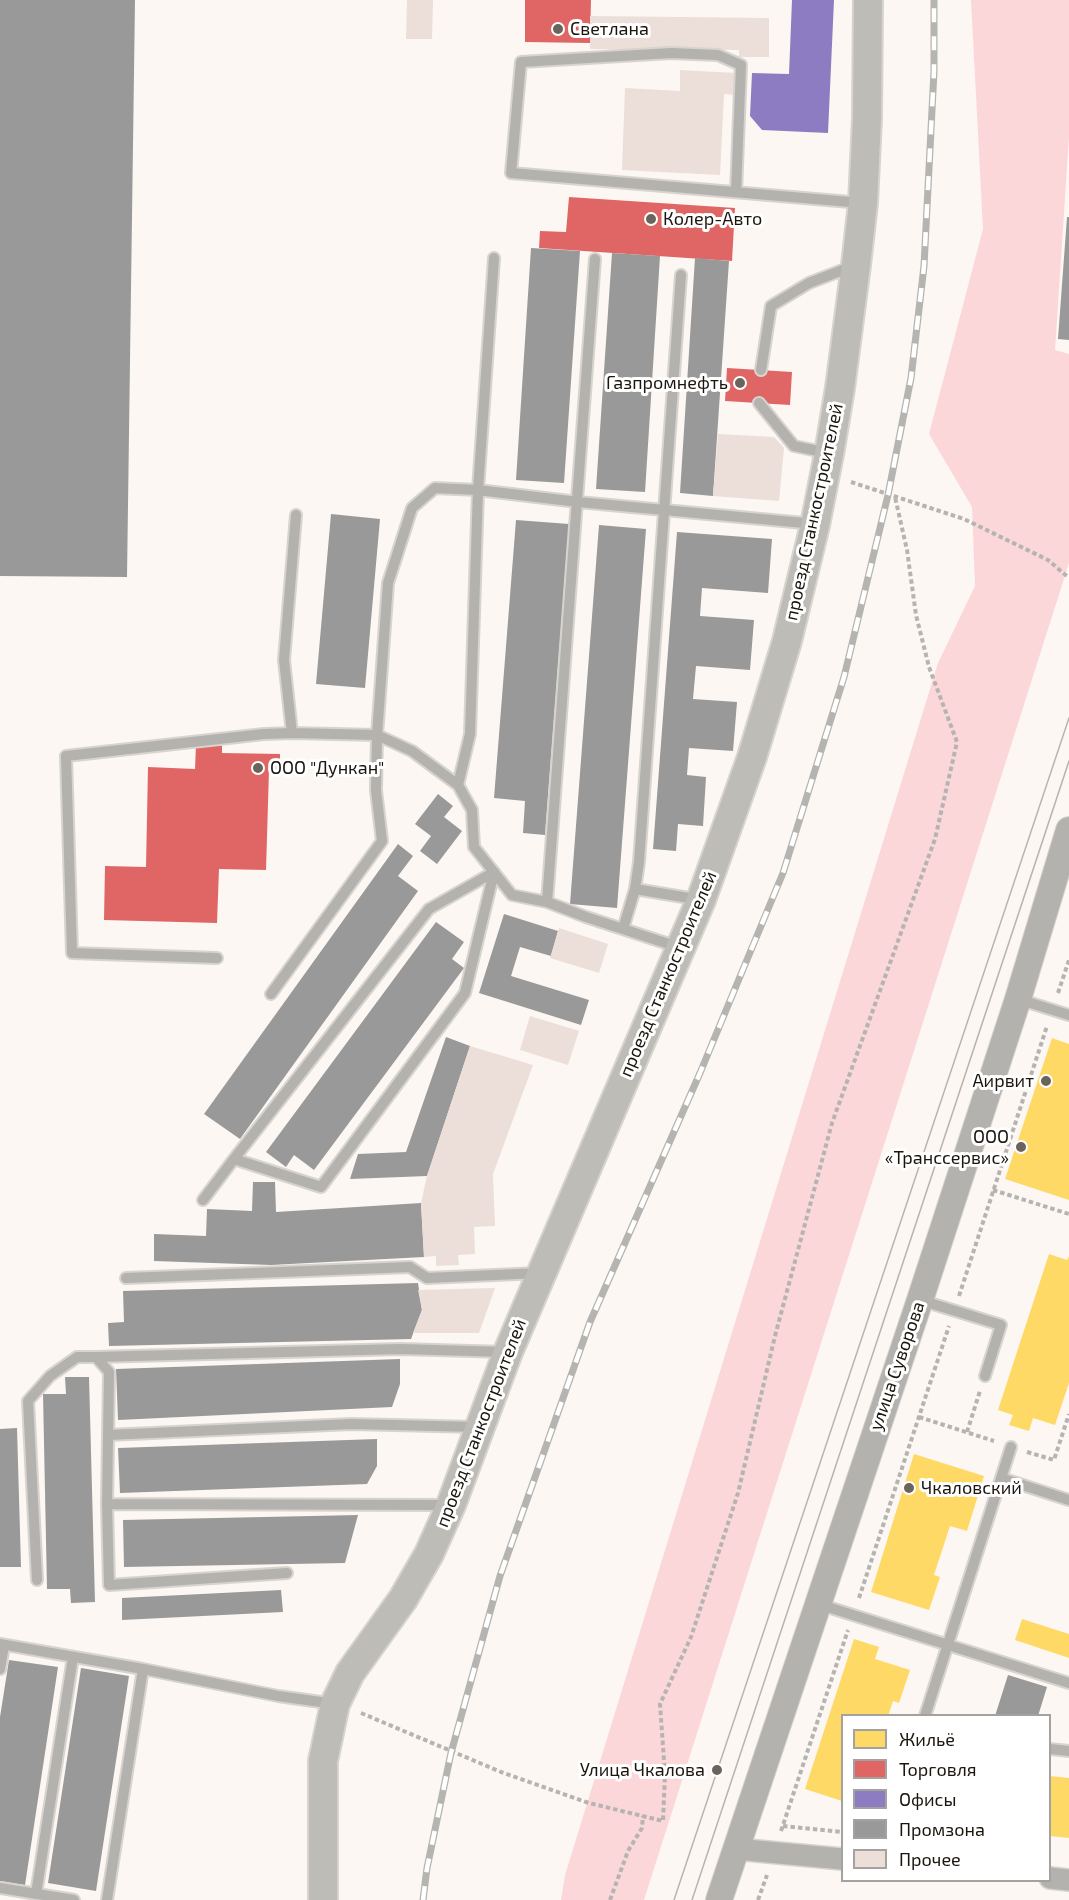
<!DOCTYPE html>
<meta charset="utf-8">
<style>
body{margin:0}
#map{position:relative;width:1069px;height:1900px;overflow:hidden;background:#fcf7f2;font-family:"Exo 2",sans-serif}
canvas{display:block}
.legend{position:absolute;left:841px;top:1714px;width:210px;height:168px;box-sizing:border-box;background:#fff;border:2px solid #a4a19e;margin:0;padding:8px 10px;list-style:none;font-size:18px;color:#1b150d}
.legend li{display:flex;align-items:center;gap:12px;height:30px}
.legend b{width:30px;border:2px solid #a4a19e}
</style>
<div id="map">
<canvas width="1069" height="1900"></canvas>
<ul class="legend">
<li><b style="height:16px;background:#ffd966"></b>Жильё</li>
<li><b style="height:16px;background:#e06666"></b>Торговля</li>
<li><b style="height:16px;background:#8e7cc3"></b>Офисы</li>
<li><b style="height:16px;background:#999"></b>Промзона</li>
<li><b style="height:16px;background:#ecded8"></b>Прочее</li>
</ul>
</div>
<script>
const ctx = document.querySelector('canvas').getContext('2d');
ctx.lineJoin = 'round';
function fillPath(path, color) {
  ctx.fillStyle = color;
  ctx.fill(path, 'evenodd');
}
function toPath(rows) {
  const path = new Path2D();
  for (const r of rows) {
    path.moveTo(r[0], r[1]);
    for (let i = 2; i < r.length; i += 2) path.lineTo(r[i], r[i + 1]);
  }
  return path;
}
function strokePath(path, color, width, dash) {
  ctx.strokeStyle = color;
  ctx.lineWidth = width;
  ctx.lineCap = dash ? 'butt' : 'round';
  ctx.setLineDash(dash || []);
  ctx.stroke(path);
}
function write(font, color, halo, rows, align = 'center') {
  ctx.font = font + ' "Exo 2",sans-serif';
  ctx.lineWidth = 6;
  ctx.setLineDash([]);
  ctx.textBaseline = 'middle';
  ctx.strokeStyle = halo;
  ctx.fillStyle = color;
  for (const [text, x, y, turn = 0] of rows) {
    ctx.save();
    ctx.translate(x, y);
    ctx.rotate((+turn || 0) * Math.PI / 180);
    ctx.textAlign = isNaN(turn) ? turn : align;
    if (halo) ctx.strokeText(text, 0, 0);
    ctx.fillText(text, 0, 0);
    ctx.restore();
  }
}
fillPath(toPath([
 [971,0,1069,0,1069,137,1055,350,1069,354,1069,563,644,1900,561,1900,565,1875,938,663,975,586,972,507,929,434,983,229]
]), '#fcd7da');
fillPath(toPath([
 [1052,1038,1069,1044,1069,1200,1005,1179],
 [1049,1254,1067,1260,1069,1256,1069,1383,1055,1425,1033,1418,1029,1431,1009,1425,1013,1415,998,1410],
 [914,1454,984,1476,967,1531,950,1526,934,1575,940,1577,929,1610,871,1592],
 [1022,1619,1069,1634,1069,1658,1015,1640],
 [854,1639,879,1647,875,1659,910,1670,899,1703,893,1701,888,1716,842,1716,842,1801,805,1789],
 [1050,1776,1069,1778,1069,1838,1050,1836]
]), '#ffd966');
fillPath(toPath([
 [525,0,591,0,590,43,525,42],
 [569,197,735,208,732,261,539,248,540,231,566,232],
 [727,368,792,372,790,405,725,401],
 [196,745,222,746,222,753,280,754,280,771,269,770,266,870,219,869,217,923,104,920,105,866,146,867,148,767,195,769]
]), '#e06666');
fillPath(toPath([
 [792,0,834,0,828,133,762,130,750,116,752,73,789,74]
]), '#8e7cc3');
fillPath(toPath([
 [0,0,135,0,127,577,0,576],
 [1067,217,1069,217,1069,340,1058,339],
 [531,248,580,251,564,483,516,480],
 [612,253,660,256,645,492,596,489],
 [695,258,729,261,713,496,680,493],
 [331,514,380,519,365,688,316,684],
 [516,520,569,524,545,835,523,833,525,801,494,798],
 [599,525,646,529,617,908,570,904],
 [677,532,772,539,768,593,702,588,700,616,754,620,750,670,696,666,693,699,737,702,733,751,689,748,687,775,706,777,703,826,678,824,676,851,653,849],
 [438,794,453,806,444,817,462,831,437,864,420,851,431,836,415,824],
 [398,844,413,856,398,876,418,891,240,1139,204,1114],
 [504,914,558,931,551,956,520,947,511,976,589,1000,581,1025,479,993],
 [436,922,464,942,452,959,464,968,314,1170,294,1155,286,1167,266,1152],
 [446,1037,470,1046,427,1176,350,1179,358,1154,406,1152],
 [253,1182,275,1182,276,1212,421,1203,424,1257,271,1265,154,1261,154,1234,206,1236,207,1209,252,1211],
 [418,1283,422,1310,411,1339,109,1346,108,1323,124,1322,123,1291],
 [400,1359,400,1384,392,1407,118,1420,116,1369],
 [65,1377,89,1377,95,1602,71,1603,70,1589,47,1589,43,1394,66,1394],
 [17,1428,21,1567,0,1567,0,1429],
 [377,1439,377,1466,367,1484,120,1493,118,1448],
 [358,1515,345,1563,124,1567,123,1520],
 [281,1590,283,1612,122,1620,122,1598],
 [9,1660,58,1667,25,1885,0,1881,0,1717],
 [81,1668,129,1676,96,1891,48,1883],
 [1008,1675,1047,1687,1038,1716,995,1716]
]), '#999');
fillPath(toPath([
 [407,0,433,0,432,39,406,39],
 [590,16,769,18,769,57,739,57,739,50,590,49],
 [680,70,736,73,735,95,724,94,720,175,622,170,625,88,680,91],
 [718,434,774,437,784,448,779,501,713,496],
 [559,928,608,944,599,973,550,958],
 [530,1016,579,1031,568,1065,520,1050],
 [470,1046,533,1065,493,1174,495,1226,474,1227,475,1254,458,1255,459,1265,436,1266,436,1256,424,1257,421,1203,427,1176],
 [495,1288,479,1333,413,1333,422,1310,418,1290]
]), '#ecded8');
const service = toPath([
 [736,192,741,65,718,55,671,53,521,62,511,173,862,203],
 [681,275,639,862,635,889,701,900],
 [761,370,771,306,809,283,853,266],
 [759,403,794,446,828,453],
 [292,733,284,660,296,515],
 [458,785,470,734,478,490,494,258],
 [547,902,595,259],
 [623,929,635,889],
 [217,958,72,953,66,756,264,734,292,733,377,735,412,751,458,785,472,810,474,847,512,895,547,902,586,917,678,947],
 [271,994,382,841,376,790,377,735,388,583,412,508,435,488,478,490,578,502,815,524],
 [1018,999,1069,1015],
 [234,1159,429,909,494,872],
 [203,1200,234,1159,321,1187,465,993,494,872],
 [126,1278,410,1267,427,1278,540,1273],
 [920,1300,1001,1325,985,1376],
 [96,1357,400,1349,507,1352],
 [108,1435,352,1424,477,1427],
 [1001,1478,1069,1500],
 [287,1573,109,1585,107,1504,448,1505],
 [37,1580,28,1401,50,1376,77,1357,96,1357,109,1372,107,1504],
 [818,1604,1069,1683],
 [0,1644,143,1669,278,1696,335,1704],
 [0,1669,4,1645],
 [925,1716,1011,1447],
 [1050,1749,1069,1751],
 [0,1888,74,1900],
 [36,1894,73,1657],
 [107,1900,143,1669]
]);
const minor = toPath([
 [736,1849,842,1859],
 [1050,1878,1069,1880]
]);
const tertiary = toPath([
 [719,1900,920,1300,1018,999,1069,830]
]);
const secondary = toPath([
 [323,1900,323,1761,335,1704,350,1673,403,1599,429,1554,451,1505,508,1352,701,900,752,757,787,641,815,525,829,454,840,388,856,265,863,203,867,118,868,0]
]);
strokePath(service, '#d7d3ce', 14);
strokePath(minor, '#d7d3ce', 24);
strokePath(tertiary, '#d7d3ce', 28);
strokePath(secondary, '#d7d3ce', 32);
strokePath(toPath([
 [851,482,964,519,1048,560,1069,578],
 [1058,993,1069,960],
 [993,1190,1069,1214],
 [959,1296,1047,1026],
 [919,1417,994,1441],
 [967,1432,980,1391],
 [1027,1452,1054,1460,1069,1414],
 [859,1598,949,1326],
 [361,1713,501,1772,589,1803,663,1821,665,1775,660,1704,691,1637,738,1493,775,1336,832,1123,935,839,957,742,929,667,916,615,907,550,895,497],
 [783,1826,842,1832],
 [781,1831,848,1630],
 [610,1900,628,1851,642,1828,643,1816],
 [758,1900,767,1875]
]), '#b5b4b1', 4, [4.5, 3]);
strokePath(service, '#b3b2af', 10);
strokePath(minor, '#b3b2af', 21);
strokePath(tertiary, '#b3b2af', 26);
strokePath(secondary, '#bdbcb6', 28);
strokePath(toPath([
 [674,1900,1069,718],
 [692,1900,1069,761]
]), '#b6b4b0', 1.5);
const rail = toPath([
 [423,1900,427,1868,451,1753,500,1576,590,1322,700,1073,783,873,844,677,888,495,911,378,924,266,934,71,934,0]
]);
strokePath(rail, '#b6b4b0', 7);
strokePath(rail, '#fff', 4.5, [14]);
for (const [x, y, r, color] of [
 [558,29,6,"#6a645d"],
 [651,219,6,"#6a645d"],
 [740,383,6,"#6a645d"],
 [258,768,6,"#6a645d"],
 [1046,1081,6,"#6a645d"],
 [1021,1147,6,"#6a645d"],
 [909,1488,6,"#6a645d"],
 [717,1770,6,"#6a645d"]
]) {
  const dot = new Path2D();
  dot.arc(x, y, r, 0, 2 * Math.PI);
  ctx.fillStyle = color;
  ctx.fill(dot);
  strokePath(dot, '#fff', 2);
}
write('18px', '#1b150d', '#fff', [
 ["Светлана",570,29],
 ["Колер-Авто",663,219],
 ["Газпромнефть",728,383,"right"],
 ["ООО \"Дункан\"",270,768],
 ["Аирвит",1034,1081,"right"],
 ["ООО",1009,1137,"right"],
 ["«Транссервис»",1009,1158,"right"],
 ["Чкаловский",921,1488],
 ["Улица Чкалова",705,1770,"right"]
], 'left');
write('18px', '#1b150d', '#fff', [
 ["проезд Станкостроителей",814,512,-78],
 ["проезд Станкостроителей",668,974,-67],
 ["улица Суворова",897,1366,-71],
 ["проезд Станкостроителей",481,1423,-69]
]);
</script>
